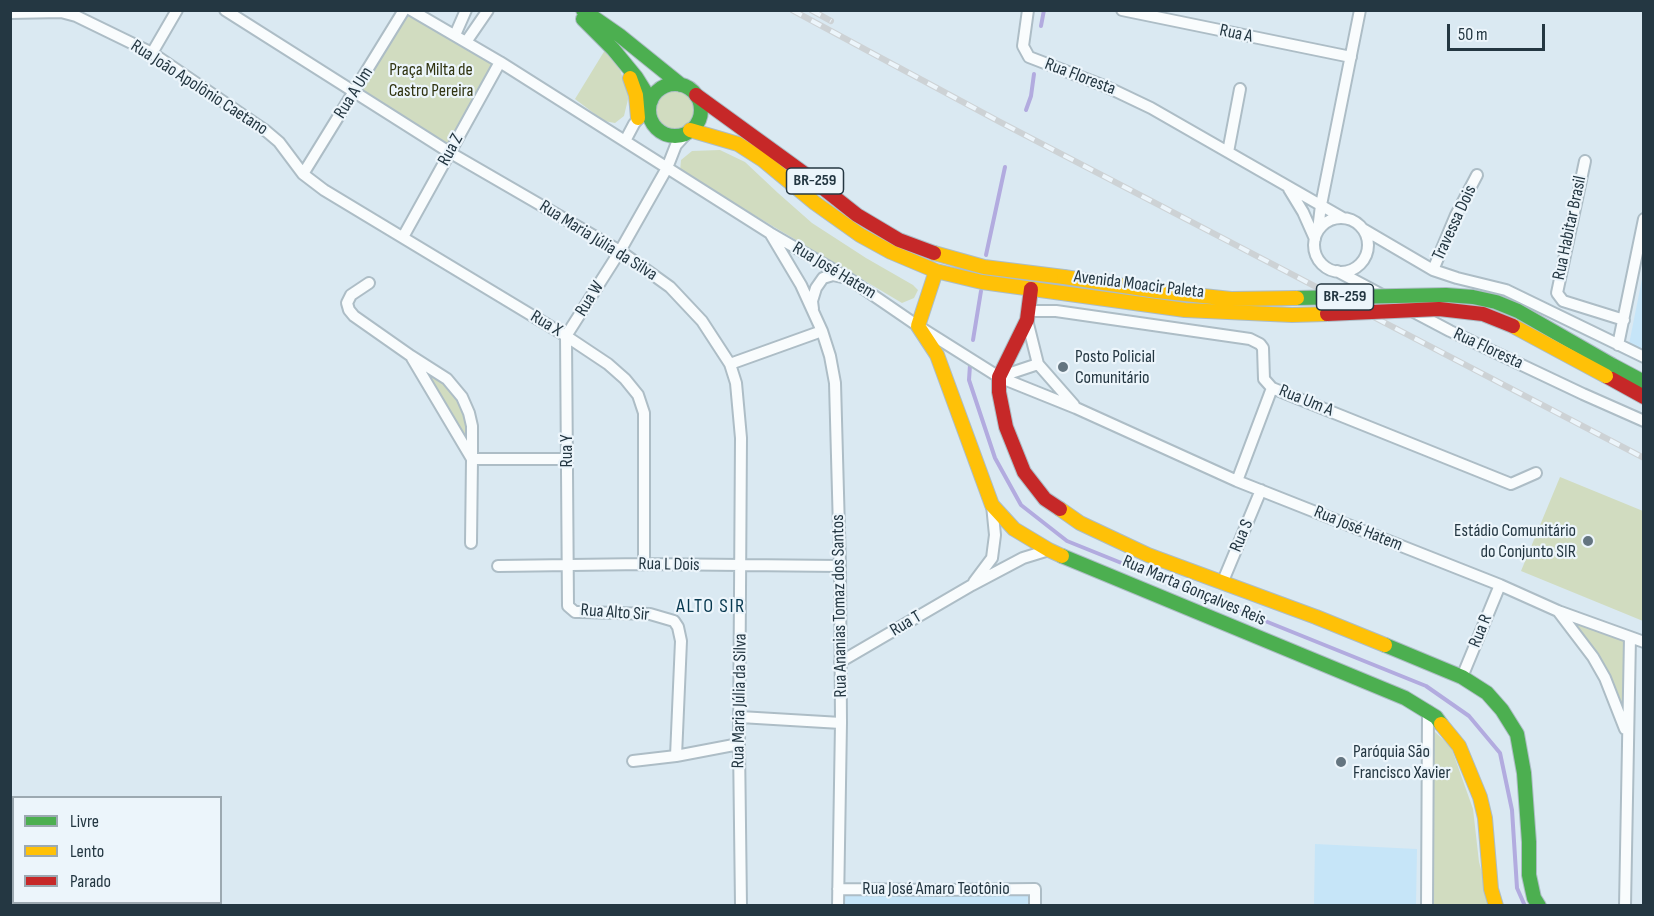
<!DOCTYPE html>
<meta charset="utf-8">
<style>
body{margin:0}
#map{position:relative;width:1654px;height:916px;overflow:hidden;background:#dae9f2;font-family:"Sofia Sans Condensed",sans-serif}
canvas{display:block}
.frame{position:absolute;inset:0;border:12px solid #243742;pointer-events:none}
.legend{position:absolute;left:12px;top:796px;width:210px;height:108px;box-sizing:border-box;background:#ecf5fb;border:2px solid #9ca9b1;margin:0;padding:8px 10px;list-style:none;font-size:18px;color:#243742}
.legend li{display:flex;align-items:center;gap:12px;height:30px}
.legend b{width:30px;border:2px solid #9ca9b1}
.scale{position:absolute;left:1447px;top:24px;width:98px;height:27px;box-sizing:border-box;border:3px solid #243742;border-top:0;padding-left:8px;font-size:18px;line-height:21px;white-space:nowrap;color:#243742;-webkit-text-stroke:4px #ecf5fb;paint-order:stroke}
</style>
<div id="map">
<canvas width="1654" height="916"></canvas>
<div class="frame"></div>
<ul class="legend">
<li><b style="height:8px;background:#4caf50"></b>Livre</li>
<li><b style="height:8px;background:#ffc107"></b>Lento</li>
<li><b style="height:8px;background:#c62828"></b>Parado</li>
</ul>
<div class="scale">50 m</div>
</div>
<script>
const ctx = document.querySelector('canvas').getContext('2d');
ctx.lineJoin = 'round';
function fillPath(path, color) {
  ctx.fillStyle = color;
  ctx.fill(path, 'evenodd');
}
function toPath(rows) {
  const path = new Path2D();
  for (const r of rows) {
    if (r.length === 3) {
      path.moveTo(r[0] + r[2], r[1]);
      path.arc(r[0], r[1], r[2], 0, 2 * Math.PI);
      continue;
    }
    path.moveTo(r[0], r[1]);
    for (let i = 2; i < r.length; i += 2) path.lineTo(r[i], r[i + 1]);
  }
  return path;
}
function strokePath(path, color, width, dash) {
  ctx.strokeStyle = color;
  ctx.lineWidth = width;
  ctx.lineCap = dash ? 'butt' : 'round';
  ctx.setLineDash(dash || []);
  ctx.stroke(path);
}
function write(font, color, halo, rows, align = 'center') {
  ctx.font = font + ' "Sofia Sans Condensed",sans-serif';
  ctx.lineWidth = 4.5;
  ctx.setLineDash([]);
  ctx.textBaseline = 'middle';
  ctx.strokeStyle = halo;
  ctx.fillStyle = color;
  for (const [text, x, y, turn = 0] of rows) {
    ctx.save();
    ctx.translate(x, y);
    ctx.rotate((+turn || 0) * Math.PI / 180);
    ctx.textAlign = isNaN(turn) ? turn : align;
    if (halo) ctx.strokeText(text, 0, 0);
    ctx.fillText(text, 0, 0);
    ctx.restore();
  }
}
fillPath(toPath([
 [1643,274,1643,351,1629,344],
 [1315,844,1417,849,1416,905,1314,905],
 [838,889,1035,889,1035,905,838,905]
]), '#c6e5f8');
fillPath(toPath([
 [404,11,500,62,449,152,354,92],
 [605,50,620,70,629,95,624,116,615,123,604,121,575,99],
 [674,110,22],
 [720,150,745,162,778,193,812,223,866,258,913,285,918,290,914,298,902,303,680,171,681,160,692,151],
 [417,364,448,385,467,414,470,450],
 [1560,477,1643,511,1643,621,1521,571],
 [1562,615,1629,638,1624,721],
 [1434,731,1451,747,1473,809,1479,862,1491,905,1434,906]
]), '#d1dcc0');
strokePath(toPath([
 [1041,26,1044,10],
 [1026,110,1031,96,1034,74],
 [986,255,1005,167],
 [973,340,981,291],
 [970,365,969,380,995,458,1021,505,1067,541,1426,686,1469,716,1500,753,1512,810,1517,888,1525,906]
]), '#b2abdf', 4);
const street = toPath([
 [225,10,449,152,620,251,670,287,702,321,730,364,736,383,741,438,739,744,741,906],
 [411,10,500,62,770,233,848,278,918,326,999,377,1076,408,1237,481,1500,585,1558,611,1644,642],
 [1028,10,1023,46,1029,57,1107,87,1151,108,1343,218],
 [1122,10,1351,57],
 [10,13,61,12,76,16,152,53,266,131,279,142,303,174,324,190,566,336,608,364,625,379,638,395,644,413,644,564],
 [455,35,466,10],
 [466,42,488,10],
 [152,53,177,10],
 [625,141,634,124,649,105],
 [1228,152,1240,89],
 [1585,161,1557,293,1563,301,1624,320],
 [303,174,404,10],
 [1289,189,1303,212,1315,239],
 [1341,245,27],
 [1363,229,1433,270,1457,278,1506,290,1644,357],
 [1318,230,1321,205,1360,10],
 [770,233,801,285,822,331,830,356,835,383,840,566,841,723,838,906],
 [403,237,500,62],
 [1433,270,1456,215,1477,175],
 [1337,271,1382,295],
 [369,283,351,295,347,303,349,310,354,316,411,356,447,379,462,397,469,413,472,426,472,459,471,543],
 [813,309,812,301,816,288,823,278,833,275,842,277],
 [1029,311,1056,311,1250,339,1260,344,1263,348,1264,379,1272,388,1511,484,1536,473],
 [1414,312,1450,331,1583,394,1644,421],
 [1027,320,1038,364,1074,405],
 [566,336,568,606,575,612,583,612,650,614,674,621,678,627,681,641,676,756],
 [566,336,620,251,667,168,676,145,687,133],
 [1618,345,1644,219],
 [412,358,472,459,567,459],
 [730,364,822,331],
 [999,377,1038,364],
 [1237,481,1272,388],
 [498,566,644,564,840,566],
 [1223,581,1261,490],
 [974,582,992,558,995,535,992,505],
 [1558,611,1593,657,1605,678,1625,729],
 [840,662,972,585,1023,558,1049,550],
 [1462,677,1500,585],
 [740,717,841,723],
 [633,761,676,756,739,744],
 [838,889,938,890,1035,889,1035,906],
 [1427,906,1428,711],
 [1625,906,1630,637]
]);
const fast = toPath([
 [583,10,619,35,681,85],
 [583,19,613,49,636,77,651,101],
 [675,110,26],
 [1612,365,1644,382],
 [1062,556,1405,698,1436,717,1441,724],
 [1385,645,1462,677,1487,693,1502,710,1517,734,1524,773,1529,842,1529,875,1534,898,1539,906]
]);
const slow = toPath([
 [630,78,636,95,638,118],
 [690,130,738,144,763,160,815,203,860,235,891,252,936,271,982,282,1062,293],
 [934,253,984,267,1064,277],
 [936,271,918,326,937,355,992,505,1014,529,1049,550,1062,556],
 [1060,509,1080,523,1148,555,1316,617,1385,645],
 [1441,724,1459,746,1480,797,1485,818,1491,889,1496,906]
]);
const jam = toPath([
 [696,95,809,177,857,215,899,240,934,253],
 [1031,289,1027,320,999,377,999,392,1006,427,1024,472,1045,499,1060,509],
 [1606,376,1644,397]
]);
strokePath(street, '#adbdc6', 14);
strokePath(fast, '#adbdc6', 16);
strokePath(slow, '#adbdc6', 16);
strokePath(jam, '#adbdc6', 16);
strokePath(street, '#f9fcfd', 10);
strokePath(fast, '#4caf50', 14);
strokePath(slow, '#ffc107', 14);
strokePath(jam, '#c62828', 14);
const rail = toPath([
 [792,10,1000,122,1644,458],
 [811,10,831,21]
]);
strokePath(rail, '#cdd2d5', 6);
strokePath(rail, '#ecf5fb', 4, [11]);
const fastBridge = toPath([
 [1297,298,1446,295,1473,297,1496,302,1518,311,1612,365]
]);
const slowBridge = toPath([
 [1064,277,1157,291,1231,299,1297,298],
 [1062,293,1185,310,1292,315,1327,314],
 [1513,326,1606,376]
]);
const jamBridge = toPath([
 [1327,314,1439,309,1483,314,1513,326]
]);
strokePath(fastBridge, '#adbdc6', 16, []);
strokePath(slowBridge, '#adbdc6', 16, []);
strokePath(jamBridge, '#adbdc6', 16, []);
strokePath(fastBridge, '#4caf50', 14);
strokePath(slowBridge, '#ffc107', 14);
strokePath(jamBridge, '#c62828', 14);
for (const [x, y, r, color] of [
 [1063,367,6,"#647580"],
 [1588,541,6,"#647580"],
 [1341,762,6,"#647580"]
]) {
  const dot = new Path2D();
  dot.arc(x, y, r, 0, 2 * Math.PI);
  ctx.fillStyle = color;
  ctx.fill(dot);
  strokePath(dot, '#ecf5fb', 2);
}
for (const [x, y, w] of [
 [815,181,57],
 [1345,297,57]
]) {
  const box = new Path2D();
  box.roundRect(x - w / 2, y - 13, w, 26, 4.5);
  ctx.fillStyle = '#ecf5fb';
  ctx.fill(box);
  strokePath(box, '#243742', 1.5);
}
write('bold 16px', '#243742', null, [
 ["BR-259",815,181],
 ["BR-259",1345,297]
]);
write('18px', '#243742', '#ecf5fb', [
 ["Rua A",1236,34,12],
 ["Rua Floresta",1080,77,21],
 ["Rua João Apolônio Caetano",199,88,33],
 ["Rua A Um",354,93,-58],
 ["Rua Z",451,150,-61],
 ["Travessa Dois",1455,223,-65],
 ["Rua Habitar Brasil",1570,228,-78],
 ["Rua Maria Júlia da Silva",598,241,32],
 ["Rua José Hatem",834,271,31],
 ["Avenida Moacir Paleta",1139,285,7],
 ["Rua W",590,299,-58],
 ["Rua X",546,324,31],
 ["Rua Floresta",1488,349,25],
 ["Rua Um A",1306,401,22],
 ["Rua Y",567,451,-90],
 ["Rua José Hatem",1358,529,22],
 ["Rua S",1242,536,-67],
 ["Rua L Dois",669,565,1],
 ["Rua Marta Gonçalves Reis",1194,591,23],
 ["Rua Ananias Tomaz dos Santos",840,606,-91],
 ["Rua Alto Sir",615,613,4],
 ["Rua T",906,624,-31],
 ["Rua R",1481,631,-68],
 ["Rua Maria Júlia da Silva",740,701,-89],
 ["Rua José Amaro Teotônio",936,889]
]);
write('18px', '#303411', '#ecf5fb', [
 ["Praça Milta de",431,70],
 ["Castro Pereira",431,91]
]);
write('18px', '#243742', '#ecf5fb', [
 ["Posto Policial",1075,357],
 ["Comunitário",1075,378],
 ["Estádio Comunitário",1576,531,"right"],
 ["do Conjunto SIR",1576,552,"right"],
 ["Paróquia São",1353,752],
 ["Francisco Xavier",1353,773]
], 'left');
ctx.letterSpacing = '1.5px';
write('20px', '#083950', '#ecf5fb', [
 ["ALTO SIR",711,607]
]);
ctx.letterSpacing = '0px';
</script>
